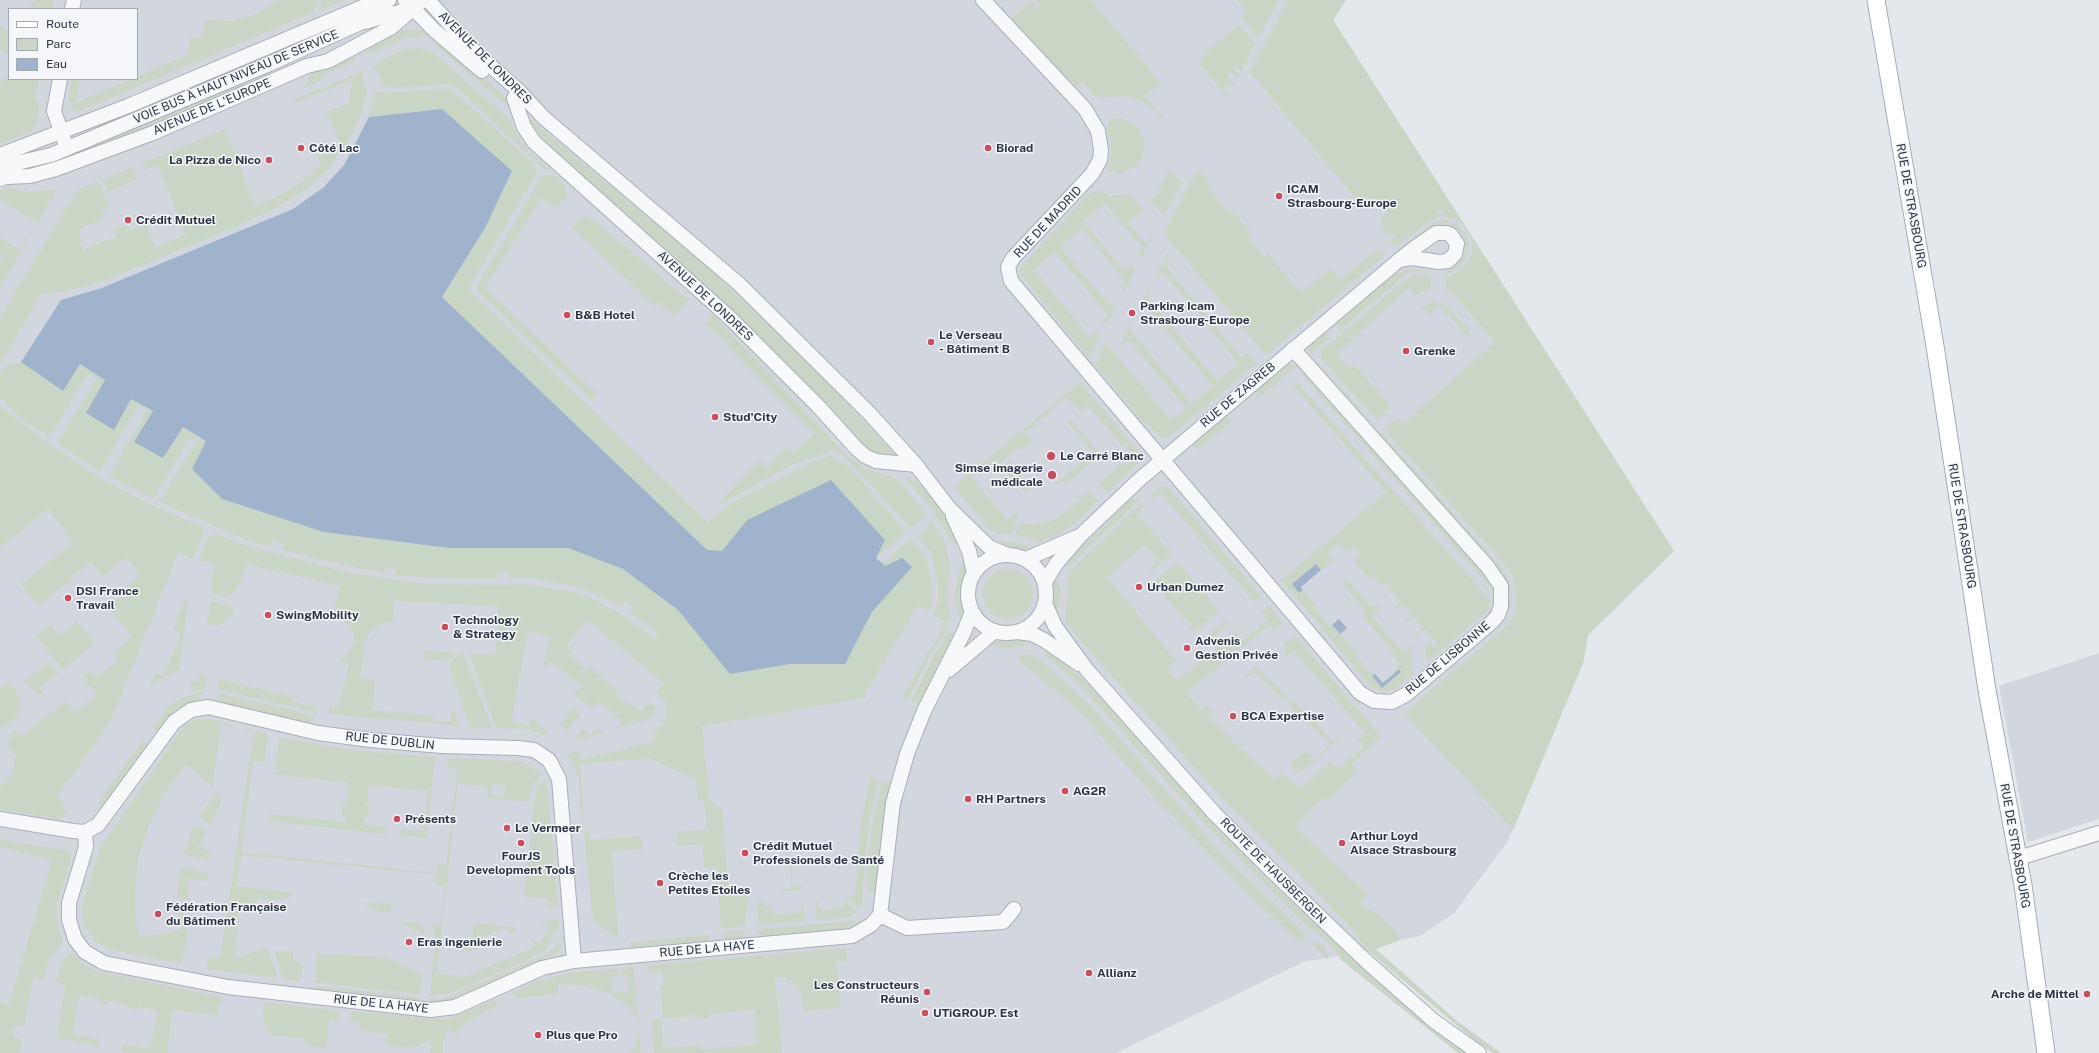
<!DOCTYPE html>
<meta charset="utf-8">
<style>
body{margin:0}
#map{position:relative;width:2099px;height:1053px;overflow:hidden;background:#e4e7ec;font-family:"Public Sans",sans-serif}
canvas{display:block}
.legend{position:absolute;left:8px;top:8px;width:130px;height:72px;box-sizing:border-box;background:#f4f6f9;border:1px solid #a4a8b1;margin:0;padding:5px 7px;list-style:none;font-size:12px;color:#2b3445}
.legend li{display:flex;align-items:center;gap:8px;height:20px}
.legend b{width:20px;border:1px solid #a4a8b1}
</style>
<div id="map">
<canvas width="2099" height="1053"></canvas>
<ul class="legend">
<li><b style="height:5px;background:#fff"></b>Route</li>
<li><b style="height:11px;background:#c9d6c5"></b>Parc</li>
<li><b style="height:11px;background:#9fb4cc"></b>Eau</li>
</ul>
</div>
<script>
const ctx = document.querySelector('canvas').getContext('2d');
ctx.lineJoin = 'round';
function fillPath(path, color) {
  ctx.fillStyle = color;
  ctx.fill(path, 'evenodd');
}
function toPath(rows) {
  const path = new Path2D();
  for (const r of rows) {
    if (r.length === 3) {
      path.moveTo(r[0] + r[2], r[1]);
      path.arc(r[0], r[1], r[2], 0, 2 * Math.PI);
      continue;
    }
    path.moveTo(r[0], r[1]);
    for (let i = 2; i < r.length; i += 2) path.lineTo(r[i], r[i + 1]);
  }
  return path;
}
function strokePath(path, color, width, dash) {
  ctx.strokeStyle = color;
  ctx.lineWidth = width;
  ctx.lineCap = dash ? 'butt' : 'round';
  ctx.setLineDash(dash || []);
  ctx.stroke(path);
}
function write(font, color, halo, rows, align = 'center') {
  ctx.font = font + ' "Public Sans",sans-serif';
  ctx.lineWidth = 3;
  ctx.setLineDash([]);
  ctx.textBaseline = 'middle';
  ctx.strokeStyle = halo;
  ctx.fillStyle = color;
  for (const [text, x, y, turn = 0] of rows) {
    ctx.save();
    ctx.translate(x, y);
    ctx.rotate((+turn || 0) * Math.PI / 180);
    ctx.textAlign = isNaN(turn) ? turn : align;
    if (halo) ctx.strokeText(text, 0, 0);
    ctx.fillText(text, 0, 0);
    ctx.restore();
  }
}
fillPath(toPath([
 [0,0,1346,0,1333,20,1674,551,1588,635,1583,663,1513,830,1506,844,1454,913,1420,936,1400,940,1368,951,1303,962,1116,1053,0,1053],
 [9,9,137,9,137,79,9,79],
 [2099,653,2099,819,2028,842,1999,686]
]), '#d2d6de');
fillPath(toPath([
 [35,0,54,0,52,9,29,9,31,3,34,3],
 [279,0,316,0,314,12,77,112,73,109,69,98,72,79,80,79,76,102,132,79,137,79,137,77,187,55,191,37,202,37,205,20,231,21,256,14],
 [321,0,345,0,319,11],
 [1036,0,1091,0,1161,83,1145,96,1164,118,1160,120,1157,114,1144,102,1126,96,1101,98,1094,95,1083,82,1076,88,1011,19,1030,1,1036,8,1040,5],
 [1237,0,1278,0,1258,38,1241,16,1247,11],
 [1288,0,1346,0,1333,20,1674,551,1588,635,1583,663,1513,830,1404,713,1509,624,1516,608,1517,598,1513,576,1506,566,1384,429,1397,417,1403,424,1495,342,1454,295,1446,290,1446,277,1456,273,1467,263,1472,255,1473,243,1467,230,1462,223,1454,219,1443,217,1442,210,1438,211,1439,217,1428,222,1396,246,1390,240,1395,236,1392,232,1387,236,1381,227,1381,219,1390,208,1383,200,1374,207,1362,206,1250,72],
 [1238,25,1255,44,1241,71,1235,65,1233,68,1239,75,1237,79,1231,72,1228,78,1234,84,1232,88,1226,82,1224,87,1229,93,1227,97,1200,64,1206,52],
 [0,26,9,32,9,55,0,50],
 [413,29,424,31,426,32,426,35,420,38,404,38,373,53,364,52,401,31],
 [439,40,508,99,518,121,508,107,435,45],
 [419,48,432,52,508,118,522,144,548,169,547,172,456,87,445,84,397,88,383,86,380,76,374,67,376,64,403,49],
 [259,55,260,58,90,131,89,129],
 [354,57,356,61,321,76,323,80,304,88,313,69,331,68],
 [361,72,367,91,362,111,346,144,329,169,307,189,273,209,221,233,101,282,65,291,41,294,0,364,0,317,78,189,98,181,109,206,101,213,102,220,78,229,82,240,79,242,83,250,117,236,114,229,126,224,129,231,146,224,155,247,186,235,158,165,145,170,143,163,225,129,255,206,287,192,303,181,321,164,317,157,342,147,326,112,349,103,352,80,295,103,293,100],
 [267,73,269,78,98,149,96,145],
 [9,74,9,79,39,79,35,100,40,101,36,125,32,130,0,144,0,83],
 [446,89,455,93,534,164,537,172,468,289,707,522,735,501,814,461,831,456,851,469,905,531,876,558,747,520,722,551,707,550,442,297,485,228,442,109,369,117,375,91,389,93],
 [522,112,712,271,809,363,899,459,880,457,865,451,538,141],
 [1118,118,1127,120,1135,125,1141,132,1144,141,1144,150,1141,159,1135,166,1127,171,1118,173,1108,170,1111,155,1111,141,1107,127,1109,120],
 [132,167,136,174,136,180,108,192,103,180],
 [1170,169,1181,183,1164,216,1151,201,1156,196],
 [1198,169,1210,183,1208,188,1229,213,1232,211,1252,234,1248,237,1264,257,1268,254,1301,292,1331,269,1340,280,1376,250,1382,250,1386,254,1266,355,1164,234],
 [546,175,554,175,566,186,567,197,555,208,541,198,485,288,597,394,592,401,477,290,477,286,542,177],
 [8,187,27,192,57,189,0,288,0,258,4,256,0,253,0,238,21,250,37,222,0,200,0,190],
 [1099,191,1109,196,1130,194,1143,209,1128,222,1145,243,1153,236,1141,258,1137,254,1142,248,1105,203,1083,221,1123,270,1131,264,1135,270,1124,291,1120,286,1126,282,1082,228,1060,247,1110,306,1118,302,1107,323,1102,322,1108,315,1055,252,1034,270,1090,337,1096,331,1100,336,1089,358,1021,275,1020,271,1020,268,1088,194],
 [582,217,588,217,596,222,689,300,674,316,659,302,655,306,571,227],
 [1445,220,1459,226,1464,232,1469,244,1465,260,1454,271,1446,273,1446,271,1453,268,1463,258,1466,243,1460,231,1449,223,1435,225,1401,250,1400,248,1433,223],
 [1167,253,1170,258,1164,264,1241,357,1247,353,1256,364,1168,438,1160,437,1147,423,1145,424,1095,365,1106,343,1171,420,1186,408,1129,340,1123,345,1120,344,1132,321,1134,323,1129,328,1191,404,1213,386,1146,306,1140,311,1138,310,1148,289,1150,288,1151,290,1146,295,1217,381,1239,364,1164,273,1158,278,1156,277],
 [1409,269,1432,271,1432,273,1413,271,1407,273,1340,330,1335,324,1392,275],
 [1416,275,1431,277,1430,289,1415,295,1409,288,1336,354,1350,369,1354,365,1391,406,1376,419,1321,358,1322,350,1410,276],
 [1434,302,1447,306,1470,332,1470,336,1468,337,1440,306,1429,315,1421,307],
 [713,315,848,456,864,468,898,479,926,515,911,528,842,454,830,451,791,465,715,507,760,461,767,468,786,448,793,453,814,433,705,323],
 [1325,332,1330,338,1310,355,1309,351,1312,342],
 [1317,361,1372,422,1369,421,1316,362],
 [21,362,63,391,80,364,105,380,86,413,132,399,153,411,135,442,183,427,206,441,324,532,449,548,568,548,623,569,678,610,730,674,790,664,845,664,872,612,912,567,885,566,881,564,911,539,926,557,932,588,932,602,929,612,918,605,866,692,866,698,702,726,709,800,722,810,729,894,749,893,744,926,721,928,716,868,704,869,702,844,678,846,677,832,707,829,704,800,698,800,696,780,650,758,580,764,584,820,581,820,578,775,568,754,579,751,582,760,655,741,653,733,664,724,667,712,665,700,657,693,664,684,588,620,565,647,572,653,570,656,586,670,589,667,618,691,615,694,632,708,635,705,642,711,649,702,655,707,654,715,649,720,616,728,622,721,599,701,592,708,574,694,581,686,550,661,543,668,550,636,528,631,511,722,529,726,531,719,534,720,548,732,545,735,527,729,496,728,469,653,496,654,498,606,394,601,393,622,386,622,375,627,368,635,365,643,360,678,375,680,373,710,434,716,434,721,451,722,452,706,460,726,328,714,330,705,339,707,349,664,339,661,351,650,354,641,354,633,349,625,341,619,332,618,340,586,246,564,243,580,228,597,211,593,215,563,198,561,208,537,216,533,243,545,346,572,383,578,427,584,530,585,563,590,587,596,621,614,659,642,655,631,630,611,633,606,624,601,621,606,583,588,531,578,508,578,508,572,498,571,497,579,428,578,396,575,396,569,386,567,385,573,363,569,282,550,284,544,272,541,270,546,249,541,160,502,197,440,189,439,153,499,109,476,147,410,138,405,100,471,57,443,97,379,88,373,49,437,23,420,0,398,0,373,5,365],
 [1288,364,1298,365,1257,399,1255,397,1259,393,1257,390],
 [1305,372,1486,576,1494,591,1302,375],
 [1296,381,1491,601,1488,610,1427,662,1425,647,1430,642,1435,647,1437,644,1425,629,1417,635,1415,634,1423,627,1414,616,1406,622,1405,621,1412,614,1403,604,1395,610,1394,608,1401,602,1392,591,1384,597,1383,596,1391,589,1384,582,1380,585,1373,577,1370,580,1353,560,1360,553,1354,546,1346,552,1339,544,1328,553,1334,560,1321,570,1316,564,1292,584,1299,593,1303,590,1316,605,1314,607,1330,627,1332,625,1356,652,1354,654,1370,673,1372,671,1375,674,1372,676,1382,688,1401,672,1397,666,1400,663,1392,654,1394,653,1362,615,1366,611,1342,584,1348,579,1369,605,1377,606,1380,609,1372,616,1403,652,1411,646,1412,649,1412,669,1414,674,1397,688,1387,691,1379,690,1370,686,1281,580,1386,492,1292,384],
 [1080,382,1129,440,1122,446,1087,405,1080,411,1067,397,1025,433,1032,442,1022,450,1019,447,999,464,995,459,972,478,1007,520,1017,511,1019,512,1011,534,998,534,991,531,954,487],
 [0,406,49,444,100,478,152,505,203,527,203,535,193,559,178,553,111,720,56,798,65,804,62,807,66,811,61,819,0,809,0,786,3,785,13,772,16,755,7,746,10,737,15,730,21,737,66,701,75,713,96,695,83,677,90,671,96,678,119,659,114,652,132,637,107,606,120,596,119,593,140,576,126,557,103,576,91,562,71,577,73,579,38,606,21,584,73,543,48,509,0,548],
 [1225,416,1232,421,1198,450,1193,444],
 [1070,419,1098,451,1097,457,1070,481,1055,484,1093,452,1067,422],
 [1381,432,1501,567,1506,575,1512,590,1511,610,1508,608,1510,598,1507,582,1499,569,1380,435],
 [1131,442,1139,452,1138,464,1107,493,1099,484,1122,463,1125,466,1131,461,1132,454,1125,447],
 [1008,461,1032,490,1024,492,1002,467],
 [901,473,924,487,952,525,964,548,954,544,929,506],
 [1165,486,1169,488,1261,596,1254,602,1161,493,1153,499,1150,496,1160,487],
 [1090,491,1098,501,1069,528,1041,542,1015,534,1019,523,1033,525,1052,521,1063,515],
 [1131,499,1136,499,1138,501,1069,566,1065,564],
 [1141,504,1144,507,1137,514,1172,554,1150,572,1148,570,1158,561,1145,545,1107,577,1176,661,1167,668,1177,681,1236,632,1243,640,1268,619,1262,611,1269,605,1284,624,1275,631,1269,625,1186,693,1201,710,1205,706,1211,712,1207,717,1275,780,1282,773,1300,789,1331,762,1338,769,1364,747,1358,739,1365,733,1294,651,1287,656,1285,654,1285,643,1295,635,1381,737,1351,764,1358,770,1331,799,1322,798,1295,827,1367,894,1359,903,1379,915,1395,930,1400,940,1376,949,1457,1021,1501,1053,1493,1053,1473,1039,1368,951,1352,929,1301,876,1223,799,1083,644,1065,621,1068,591,1067,581,1070,571],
 [932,522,944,541,950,563,947,590,950,618,947,622,948,628,932,652,908,700,902,697,946,622,934,615,938,601,938,583,930,551,918,536],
 [1005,541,1022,543,1035,551,1026,552,1005,549,994,544],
 [967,560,967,567,962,593,963,621,958,616,954,596,961,565],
 [1178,562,1219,610,1194,632,1190,627,1192,625,1185,617,1183,618,1165,596,1166,594,1154,582],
 [1008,594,25],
 [1056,578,1061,591,1057,613,1053,606,1054,586],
 [188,598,179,670,150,685,155,672,163,676,181,634,173,630,185,599],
 [210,601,233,606,232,614,220,626,207,624],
 [1227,619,1230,622,1204,645,1202,642],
 [77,622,95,643,63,669,36,636,50,624,60,636],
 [953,633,959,633,921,703,911,701,934,655,946,635],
 [1025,640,1032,641,1026,645,1010,648,1003,648,988,643,995,641],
 [1047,648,1096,691,1191,799,1261,873,1321,930,1404,1003,1467,1053,1458,1053,1341,960,1330,943,1309,928,1204,823,1082,687,1045,655],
 [424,651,456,652,447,661,424,659],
 [460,653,463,653,492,728,470,728,449,664],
 [1031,654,1040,660,1088,703,1216,847,1306,935,1300,942,1254,900,1152,795,1079,711,1015,657],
 [49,662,58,673,39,688,44,695,35,693,24,682],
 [1255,666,1288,697,1285,701,1254,672,1248,678,1246,677],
 [200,675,207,677,205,688,192,690,190,680,199,681],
 [219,679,294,697,293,702,317,707,315,712,217,689],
 [8,682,20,698,20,708,18,716,0,730,0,688],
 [203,691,199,701,184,705,166,719,158,731,152,728,170,704,184,697],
 [217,693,315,716,312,721,309,723,219,702,216,699],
 [1292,700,1313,720,1319,713,1322,716,1316,722,1332,741,1339,735,1339,738,1304,770,1297,772,1289,766,1300,754,1306,751,1315,759,1330,743,1288,704],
 [573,708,580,714,567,731,560,725],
 [197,719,214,720,232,725,232,727,221,724,213,780,214,788,186,764,164,794,148,827,138,859,135,884,135,915,139,937,181,930,179,908,183,907,187,935,182,964,109,949,98,943,83,925,82,905,100,848,183,727],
 [244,728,268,734,264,762,253,761,241,852,437,873,438,864,446,864,456,783,457,768,448,767,449,758,521,761,542,774,531,787,529,802,487,798,488,787,458,783,437,973,464,977,535,947,530,938,540,944,550,927,541,921,559,920,559,925,544,952,454,992,430,996,435,935,431,924,441,925,445,886,435,885,437,875,241,855,237,886,292,893,291,897,274,900,257,898,257,906,239,911,235,958,267,948,278,978,207,969,209,956,220,958,254,733,244,730],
 [492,783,505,785,503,797,491,795],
 [597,728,603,733,578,740,575,738,582,729,591,735],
 [280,738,359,751,435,757,427,838,400,835,400,829,424,831,425,825,421,824,423,811,426,812,428,791,369,785,366,805,369,806,368,819,365,818,364,825,388,827,387,834,268,821,269,814,344,822,345,816,342,816,343,803,346,803,349,783,274,774],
 [142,741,148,745,104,807,98,803],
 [871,777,879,780,868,826,862,904,859,909,845,895,855,895,861,821],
 [545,779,547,783,558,907,546,908,549,899,524,897,536,789],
 [882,780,892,783,882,827,876,893,868,892,868,861,872,826],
 [218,792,221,797,220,805,210,824,199,816],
 [194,826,206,831,198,847,213,852,208,860,183,855],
 [584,832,589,832,590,840,640,836,643,849,612,852,618,939,593,921],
 [0,839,18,843,68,850,71,859,57,903,56,918,63,942,48,960,44,980,33,978,24,1027,15,1026,13,1038,22,1040,19,1053,0,1053,0,1003,9,1005,52,860,0,847],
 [788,848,793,886,802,886,800,891,783,891,782,889,792,888],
 [180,867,205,872,208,877,208,881,188,879,189,899,177,898],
 [843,899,857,913,848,917,817,920,815,905,817,901,819,910,844,908],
 [757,902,762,902,763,906,772,905,773,915,801,912,801,902,803,905,804,921,759,925],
 [362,903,391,904,391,912,380,912],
 [398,921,421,923,425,936],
 [855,921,858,923,843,929,761,937,757,933,756,929],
 [475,923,516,927,516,932,510,934,507,927,474,940,478,949,466,952,461,947,469,948],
 [745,930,743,938,726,939,722,937,722,932],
 [710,935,708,941,631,948,630,942],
 [1317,942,1325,947,1329,961,1311,944],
 [560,944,562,946,557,953,456,998,445,1001,432,1002,428,999,441,999,455,994,546,954],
 [846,948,847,961,836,961,841,1007,804,1012,802,997,796,984,789,978,789,982,786,983,786,977,775,978,782,1053,654,1053,652,1020,661,1019,664,1048,700,1045,700,1049,711,1049,758,1044,754,1010,708,1014,708,1019,698,1019,697,1015,663,1019,661,986,664,985,663,972,649,973,648,965],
 [275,951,293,952,293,960,303,965,301,978,298,981,283,979],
 [71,953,87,967,100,972,222,997,221,1005,218,1005,217,1015,172,1010,167,1053,133,1053,121,1051,122,1044,150,1049,158,1011,138,1006,137,1010,128,1008,128,1005,109,1001,107,1004,99,1003,99,999,79,995,72,1034,100,1039,99,1046,57,1038,65,984,56,982,62,960],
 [316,954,386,957,422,975,420,994,318,983,315,982],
 [633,966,639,1027,636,1017,628,1006,609,993,595,989,580,985,558,984,558,994,515,998,512,993,538,981,569,973,620,968,617,975,612,976,613,993,629,992,628,975,621,975,624,968],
 [316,986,420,997,419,1000,315,989],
 [495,1000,497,1005,467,1022,457,1034,448,1029,443,1040,443,1053,430,1053,431,1040,413,1048,386,1045,387,1034,359,1030,359,1022,349,1022,351,1011,446,1020],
 [264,1002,340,1011,338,1021,329,1020,326,1048,308,1046,303,1038,270,1035,263,1022],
 [639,1031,641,1053,629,1053,635,1045]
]), '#c9d6c5');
fillPath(toPath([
 [442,109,512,171,485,228,442,297,707,550,722,551,747,520,831,480,885,540,876,558,885,566,902,558,912,567,872,612,845,664,790,664,730,674,678,610,623,569,568,548,449,548,324,532,222,499,192,469,206,441,183,427,163,458,134,442,153,411,131,399,114,430,86,413,105,380,80,364,63,391,21,362,61,300,99,289,293,209,324,187,344,165,369,117],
 [1316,564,1321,570,1301,587,1303,590,1299,593,1292,584],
 [1339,619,1347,628,1340,634,1332,625],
 [1399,669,1401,672,1382,688,1372,676,1375,674,1383,683]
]), '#9fb4cc');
const minor = toPath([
 [405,0,434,30,482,71],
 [428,0,474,51,520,92,543,117,739,284,870,414,916,465,949,508,989,547,1008,555],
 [983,0,1085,109,1098,131,1101,150,1100,160,1092,174,1013,258,1008,267,1011,281,1360,693,1374,701,1392,702,1407,694,1492,622,1498,615,1501,606,1501,586,1487,566,1293,349],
 [72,9,74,0],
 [365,22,410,9],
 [60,79,54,111,64,140],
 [514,98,524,127,534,142,730,318,819,407,856,448,865,456,876,461,916,465],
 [0,155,128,106,379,0],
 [0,167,51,155,267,65,360,23,389,0],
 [0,179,6,177,30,176,56,169,153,133,307,66,328,61,392,27,423,0],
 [953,516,969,551,974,573],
 [1007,594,39],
 [1026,559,1077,537],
 [1045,582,1056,564,1081,535,1140,479,1398,261,1413,249,1436,233,1447,233,1451,235,1457,244,1455,254,1448,261,1439,262,1412,258,1399,260],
 [1045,603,1055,626,1087,670,1215,814,1272,871,1366,961,1434,1021,1479,1053],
 [1017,632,1032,634,1044,640,1079,664],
 [949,670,995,631],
 [0,819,73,831,85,832,98,825,174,722,191,710,208,707,318,733,370,740,442,746,518,748,534,750,549,760,559,779,574,961],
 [85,832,86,847,69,903,69,920,75,939,85,952,104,963,228,987,431,1010,455,1007,542,968,574,961,852,936,871,925,880,915,907,928,1003,922,1014,909],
 [2019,858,2099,833],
 [880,915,893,803,907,754,924,711,964,632,972,611]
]);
const major = toPath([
 [1876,0,1935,346,1987,690,2023,885,2046,1053]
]);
strokePath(minor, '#a9aeb7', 16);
strokePath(major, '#a3abb8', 19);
strokePath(minor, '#f7f8fa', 14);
strokePath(major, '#fff', 17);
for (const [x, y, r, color] of [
 [301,148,4,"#d1495b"],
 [988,148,4,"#d1495b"],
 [269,160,4,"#d1495b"],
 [1279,196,4,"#d1495b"],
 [128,220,4,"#d1495b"],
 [1132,313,4,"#d1495b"],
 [567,315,4,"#d1495b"],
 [931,342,4,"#d1495b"],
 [1406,351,4,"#d1495b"],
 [715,417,4,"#d1495b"],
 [1051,456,5,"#d1495b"],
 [1052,475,5,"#d1495b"],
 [1139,587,4,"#d1495b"],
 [68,598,4,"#d1495b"],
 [268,615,4,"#d1495b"],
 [445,627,4,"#d1495b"],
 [1187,648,4,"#d1495b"],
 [1233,716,4,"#d1495b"],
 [1065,791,4,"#d1495b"],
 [968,799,4,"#d1495b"],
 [397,819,4,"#d1495b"],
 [507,828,4,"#d1495b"],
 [521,843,4,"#d1495b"],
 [1342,843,4,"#d1495b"],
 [745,853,4,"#d1495b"],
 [660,883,4,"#d1495b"],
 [158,914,4,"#d1495b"],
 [409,942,4,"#d1495b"],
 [1089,973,4,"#d1495b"],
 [927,992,4,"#d1495b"],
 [2087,994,4,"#d1495b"],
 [925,1013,4,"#d1495b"],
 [538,1035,4,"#d1495b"]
]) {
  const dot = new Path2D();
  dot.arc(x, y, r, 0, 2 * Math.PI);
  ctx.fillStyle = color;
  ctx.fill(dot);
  strokePath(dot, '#f4f6f9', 1.5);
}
write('12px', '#2b3445', '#f4f6f9', [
 ["AVENUE DE LONDRES",485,58,45],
 ["VOIE BUS À HAUT NIVEAU DE SERVICE",236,77,-23],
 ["AVENUE DE L'EUROPE",212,107,-23],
 ["RUE DE STRASBOURG",1911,206,80],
 ["RUE DE MADRID",1048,222,-47],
 ["AVENUE DE LONDRES",705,296,43],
 ["RUE DE ZAGREB",1238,395,-40],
 ["RUE DE STRASBOURG",1962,526,81],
 ["RUE DE LISBONNE",1448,658,-40],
 ["RUE DE DUBLIN",390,741,6],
 ["RUE DE STRASBOURG",2015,846,80],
 ["ROUTE DE HAUSBERGEN",1273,871,45],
 ["RUE DE LA HAYE",707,949,-5],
 ["RUE DE LA HAYE",381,1004,6]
]);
write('bold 12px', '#2b3445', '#f4f6f9', [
 ["Côté Lac",309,148],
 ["Biorad",996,148],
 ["La Pizza de Nico",261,160,"right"],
 ["ICAM",1287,189],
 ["Strasbourg-Europe",1287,203],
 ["Crédit Mutuel",136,220],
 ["Parking Icam",1140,306],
 ["Strasbourg-Europe",1140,320],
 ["B&B Hotel",575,315],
 ["Le Verseau",939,335],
 ["- Bâtiment B",939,349],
 ["Grenke",1414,351],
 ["Stud'City",723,417],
 ["Le Carré Blanc",1060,456],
 ["Simse imagerie",1043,468,"right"],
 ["médicale",1043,482,"right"],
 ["Urban Dumez",1147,587],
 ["DSI France",76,591],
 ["Travail",76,605],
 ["SwingMobility",276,615],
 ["Technology",453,620],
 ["& Strategy",453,634],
 ["Advenis",1195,641],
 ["Gestion Privée",1195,655],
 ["BCA Expertise",1241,716],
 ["AG2R",1073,791],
 ["RH Partners",976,799],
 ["Présents",405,819],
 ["Le Vermeer",515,828],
 ["Arthur Loyd",1350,836],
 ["Alsace Strasbourg",1350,850],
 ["Crédit Mutuel",753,846],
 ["Professionels de Santé",753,860],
 ["FourJS",521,856,"center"],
 ["Development Tools",521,870,"center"],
 ["Crèche les",668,876],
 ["Petites Etoiles",668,890],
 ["Fédération Française",166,907],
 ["du Bâtiment",166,921],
 ["Eras ingenierie",417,942],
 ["Allianz",1097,973],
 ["Les Constructeurs",919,985,"right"],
 ["Réunis",919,999,"right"],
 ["Arche de Mittel",2079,994,"right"],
 ["UTiGROUP. Est",933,1013],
 ["Plus que Pro",546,1035]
], 'left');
</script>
